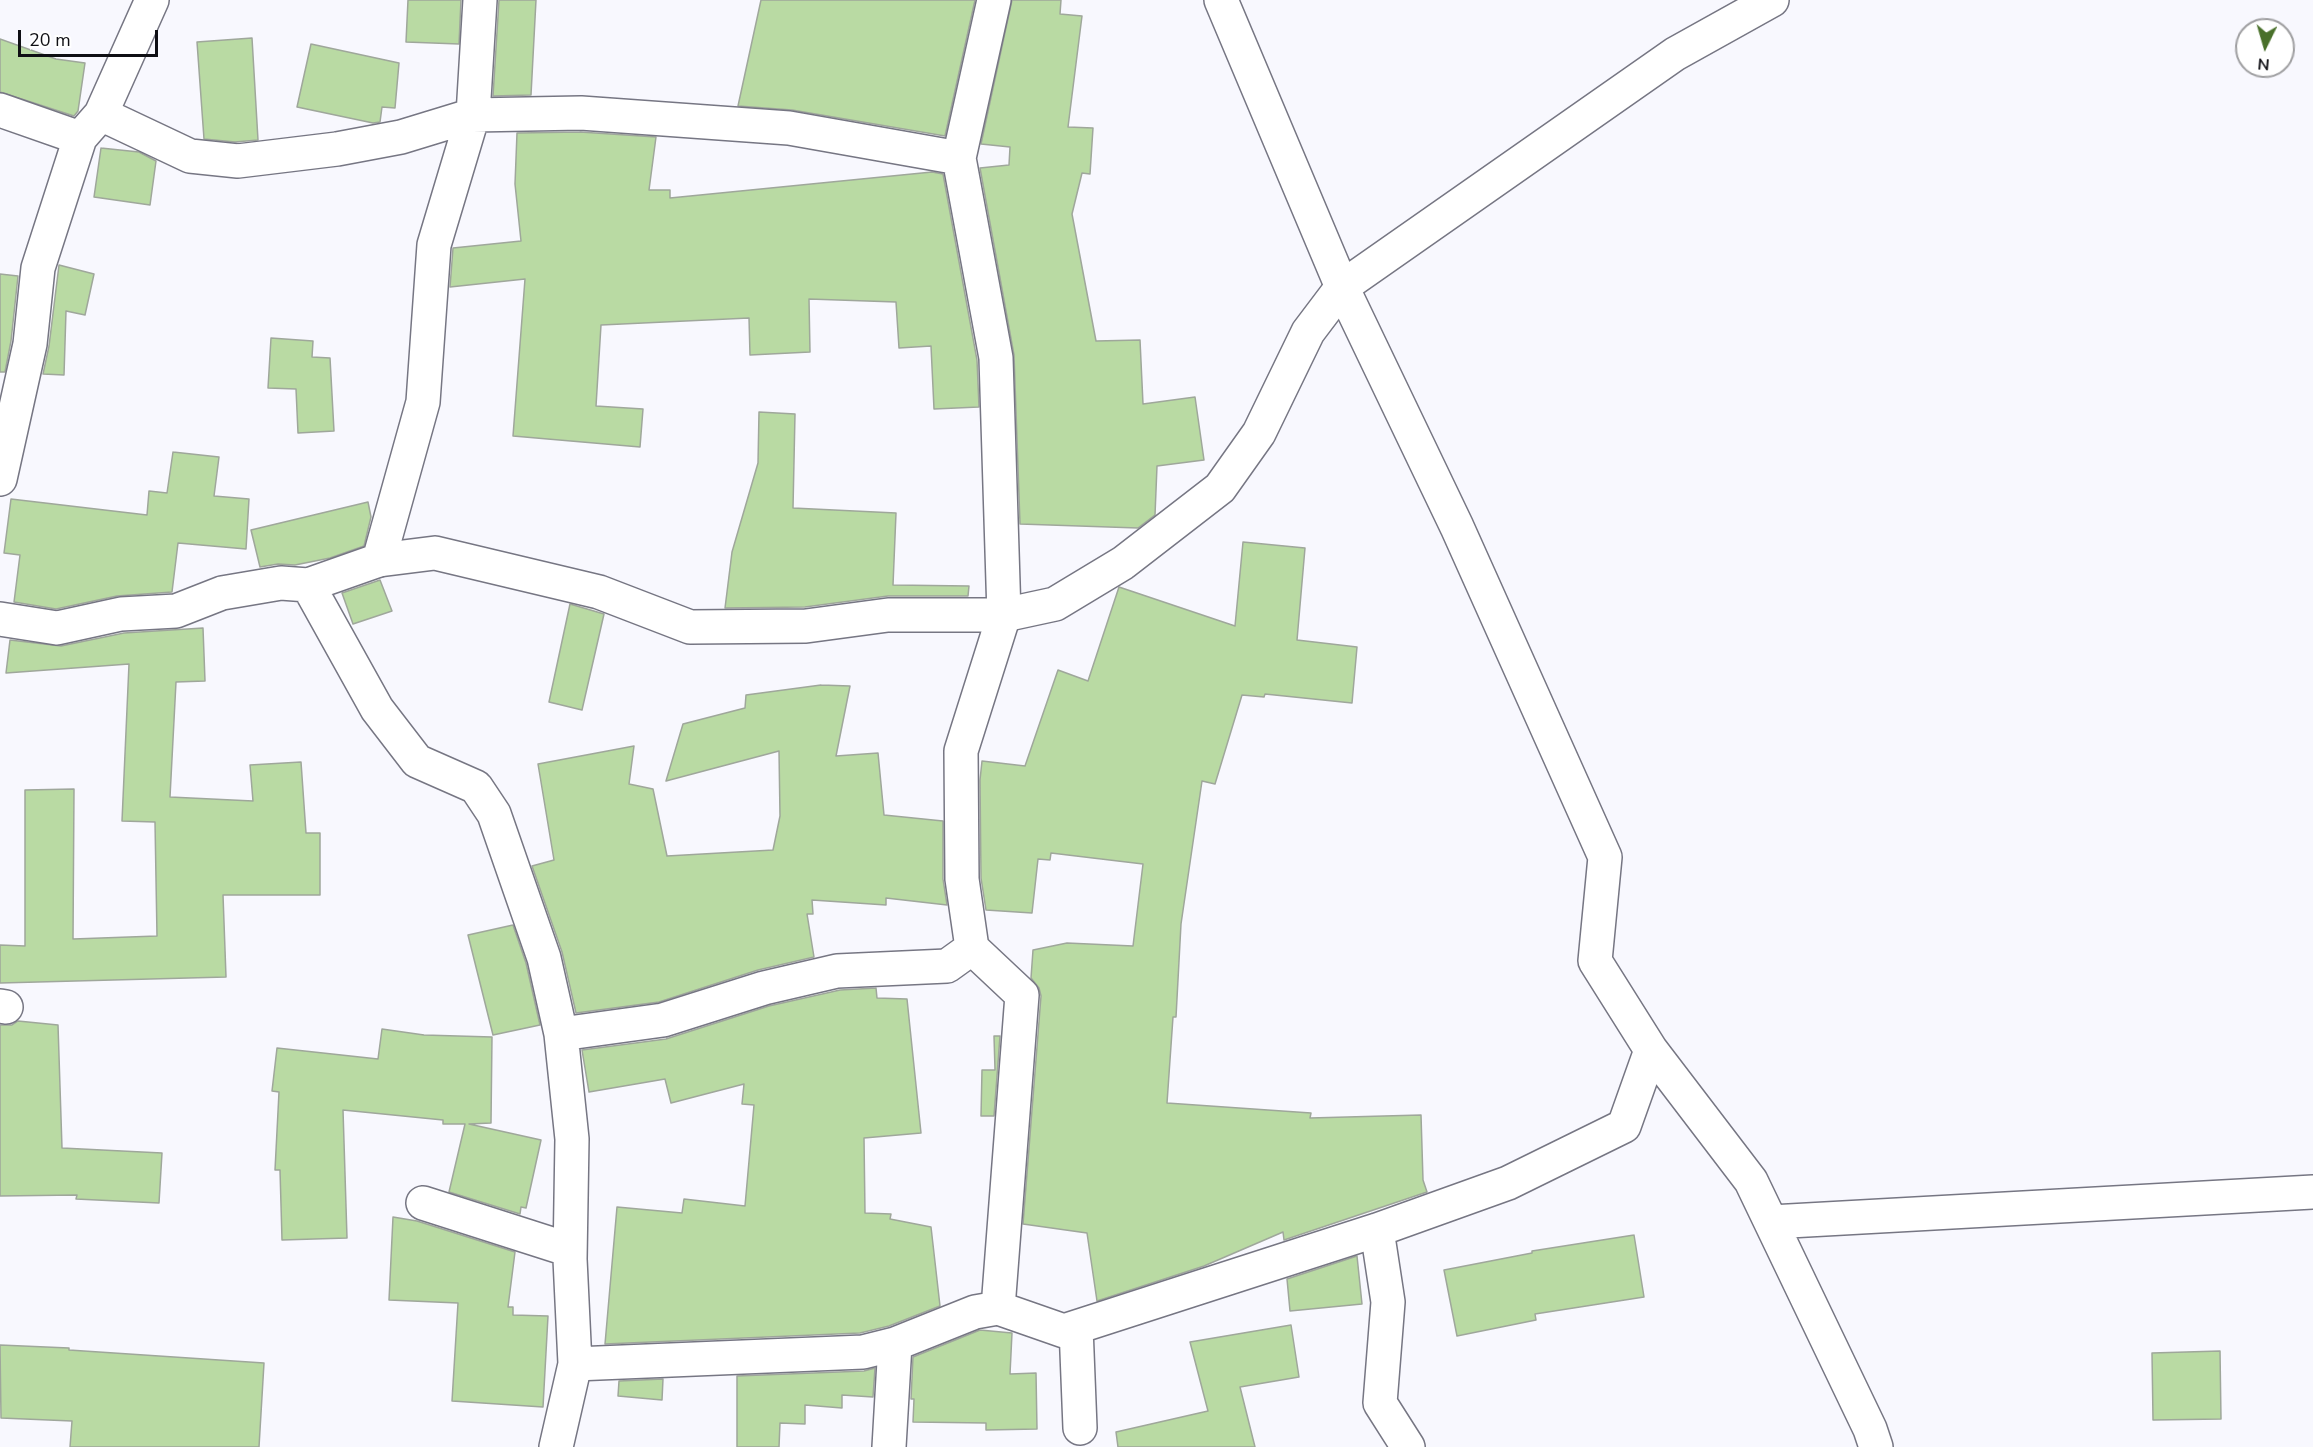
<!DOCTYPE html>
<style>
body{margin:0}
#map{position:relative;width:2313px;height:1447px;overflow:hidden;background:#f8f8fe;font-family:"Nunito Sans",sans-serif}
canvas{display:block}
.north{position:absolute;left:2235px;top:18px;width:60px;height:60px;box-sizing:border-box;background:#fff;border:2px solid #9f9fa1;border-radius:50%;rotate:185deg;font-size:16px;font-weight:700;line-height:24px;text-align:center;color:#0f0f14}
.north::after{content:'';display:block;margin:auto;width:21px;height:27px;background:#49702a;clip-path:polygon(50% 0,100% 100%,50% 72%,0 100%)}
.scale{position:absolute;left:18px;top:30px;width:140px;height:27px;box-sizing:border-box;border:3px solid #0f0f14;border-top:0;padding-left:8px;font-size:18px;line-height:21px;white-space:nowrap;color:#0f0f14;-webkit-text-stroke:4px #fff;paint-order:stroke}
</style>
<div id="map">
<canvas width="2313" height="1447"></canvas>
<div class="north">N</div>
<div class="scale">20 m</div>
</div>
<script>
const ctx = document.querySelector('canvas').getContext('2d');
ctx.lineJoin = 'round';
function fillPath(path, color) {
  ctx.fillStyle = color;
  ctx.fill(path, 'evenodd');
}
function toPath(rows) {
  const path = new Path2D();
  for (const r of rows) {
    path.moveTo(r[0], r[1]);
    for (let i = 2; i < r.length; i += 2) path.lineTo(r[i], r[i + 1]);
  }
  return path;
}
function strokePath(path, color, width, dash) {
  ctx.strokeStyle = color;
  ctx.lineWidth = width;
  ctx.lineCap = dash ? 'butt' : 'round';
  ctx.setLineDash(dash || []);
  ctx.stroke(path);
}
const building = toPath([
 [408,0,461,0,459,44,406,42,408,0],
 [499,0,536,0,531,95,493,96,499,0],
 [761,0,975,0,945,136,792,110,738,106,761,0],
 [1012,0,1061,0,1060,14,1082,16,1068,127,1093,128,1090,174,1082,173,1072,214,1096,341,1140,340,1143,404,1195,397,1204,460,1157,466,1155,515,1138,528,1020,524,1014,355,980,168,1009,165,1010,147,981,144,1012,0],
 [252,38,258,140,235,142,204,139,197,42,252,38],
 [0,39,56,59,85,63,78,111,74,116,0,92,0,39],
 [311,44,399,63,395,108,382,107,380,122,373,123,297,107,311,44],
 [580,132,656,137,649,190,670,190,670,198,932,172,943,174,977,360,979,407,934,409,931,346,899,348,896,302,809,299,810,352,750,355,749,318,601,325,596,406,643,409,640,447,513,436,525,279,450,287,453,248,521,241,515,184,517,133,580,132],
 [101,148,139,152,156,161,150,205,94,197,101,148],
 [59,265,94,274,85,315,66,311,64,375,43,374,49,346,59,265],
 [0,274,18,276,11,341,5,372,0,372,0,274],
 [271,338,313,341,312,357,330,358,334,431,298,433,296,389,268,388,271,338],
 [759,412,795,414,793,508,896,513,893,585,969,586,968,596,888,596,805,607,725,608,732,552,758,463,759,412],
 [173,452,219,457,214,496,249,499,246,549,178,543,172,592,117,596,56,609,14,602,20,555,4,553,11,499,147,515,149,491,167,493,173,452],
 [368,502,371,517,364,546,330,558,295,565,278,564,260,567,251,530,368,502],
 [1243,542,1305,548,1297,640,1357,647,1352,703,1265,694,1264,697,1242,695,1215,784,1202,781,1181,924,1176,1017,1173,1017,1167,1103,1311,1113,1310,1118,1421,1115,1423,1180,1427,1192,1284,1240,1283,1232,1204,1266,1097,1301,1087,1233,1023,1224,1041,996,1039,988,1031,978,1033,950,1067,943,1133,946,1143,864,1051,853,1050,860,1038,859,1032,913,986,910,981,878,980,780,982,761,1025,766,1058,670,1088,681,1119,587,1235,626,1243,542],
 [380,580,392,611,353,624,342,593,380,580],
 [570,604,604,614,582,710,549,702,570,604],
 [203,628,205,681,176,682,170,797,253,801,250,765,301,762,306,833,320,833,320,895,223,895,226,977,0,983,0,945,25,946,25,790,74,789,73,939,157,936,155,822,122,821,129,664,6,673,10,640,61,646,124,633,203,628],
 [821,685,850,686,836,756,878,753,884,815,943,821,943,879,947,905,886,898,886,905,812,900,813,914,807,914,814,957,758,970,659,1002,576,1013,562,952,532,866,554,860,538,764,634,746,629,784,653,789,667,856,773,850,780,816,779,751,666,781,683,724,745,708,746,695,821,685],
 [513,925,526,963,540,1025,493,1035,468,935,513,925],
 [876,988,877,998,907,999,921,1133,864,1138,865,1213,891,1214,890,1219,931,1227,940,1306,889,1326,860,1333,605,1344,617,1207,682,1213,684,1199,745,1206,754,1105,742,1104,744,1084,671,1103,665,1079,589,1092,582,1050,666,1039,769,1006,840,990,876,988],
 [18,1021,58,1025,62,1148,162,1153,159,1203,76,1199,77,1195,0,1196,0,1025,12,1025,18,1021],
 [382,1029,424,1035,492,1037,491,1123,469,1124,541,1140,526,1208,521,1207,520,1214,449,1192,465,1124,443,1124,443,1120,343,1110,347,1238,282,1240,280,1170,275,1170,279,1092,272,1091,277,1048,378,1059,382,1029],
 [994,1036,1000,1036,994,1116,981,1116,982,1070,995,1070,994,1036],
 [393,1217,417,1221,515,1252,508,1307,513,1307,513,1315,548,1316,543,1407,452,1401,458,1303,389,1300,393,1217],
 [1634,1235,1644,1297,1535,1314,1536,1320,1457,1336,1444,1270,1532,1253,1532,1251,1634,1235],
 [1357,1256,1362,1304,1290,1311,1287,1279,1357,1256],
 [1291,1325,1299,1377,1240,1387,1255,1447,1118,1447,1116,1432,1208,1411,1190,1342,1291,1325],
 [980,1330,1012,1333,1010,1374,1036,1373,1037,1429,986,1430,986,1423,913,1422,914,1399,911,1399,913,1357,980,1330],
 [0,1345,69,1348,69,1350,264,1363,259,1447,70,1447,72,1421,1,1418,0,1345],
 [2220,1351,2221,1419,2153,1420,2152,1353,2220,1351],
 [875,1368,873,1397,842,1395,842,1408,805,1405,805,1424,780,1423,779,1447,737,1447,737,1376,864,1371,875,1368],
 [663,1379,662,1400,618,1396,619,1381,663,1379]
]);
fillPath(building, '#b9daa3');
strokePath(building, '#9fa79b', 1.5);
const minor = toPath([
 [0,110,80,138],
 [101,114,190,156,238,161,337,149,401,137,473,115,581,113,789,128,959,158],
 [0,479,30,344,38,268,80,138,101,114,152,0],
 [308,585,377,709,417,761,476,787,494,814,544,958,561,1034,572,1139,570,1259,575,1364,556,1447],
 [0,619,57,628,121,614,176,611,222,593,281,583,308,585,379,560,423,402,434,245,473,115,480,0],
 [972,948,962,879,961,751,1004,615,996,358,959,158,994,0],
 [0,1006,6,1007],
 [561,1034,663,1020,764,988,837,971,947,966,972,948,1022,995,998,1308],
 [1651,1050,1751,1181,1870,1429,1876,1447],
 [423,1203,570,1250],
 [1771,1222,2313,1192],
 [1377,1230,1388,1302,1380,1403,1408,1447],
 [1076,1327,1080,1428],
 [575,1364,863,1352,895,1344],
 [889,1447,895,1344,975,1312,998,1308,1064,1331,1377,1230,1508,1183,1624,1126,1651,1050,1595,961,1605,857,1457,527,1342,287,1221,0]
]);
const tertiary = toPath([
 [379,560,435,553,599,592,690,627,806,626,888,615,1004,615,1055,604,1123,563,1220,488,1259,433,1308,332,1342,287,1675,54,1772,0]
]);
strokePath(minor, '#767683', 36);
strokePath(tertiary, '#767683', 36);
strokePath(minor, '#fff', 33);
strokePath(tertiary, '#fff', 33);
</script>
